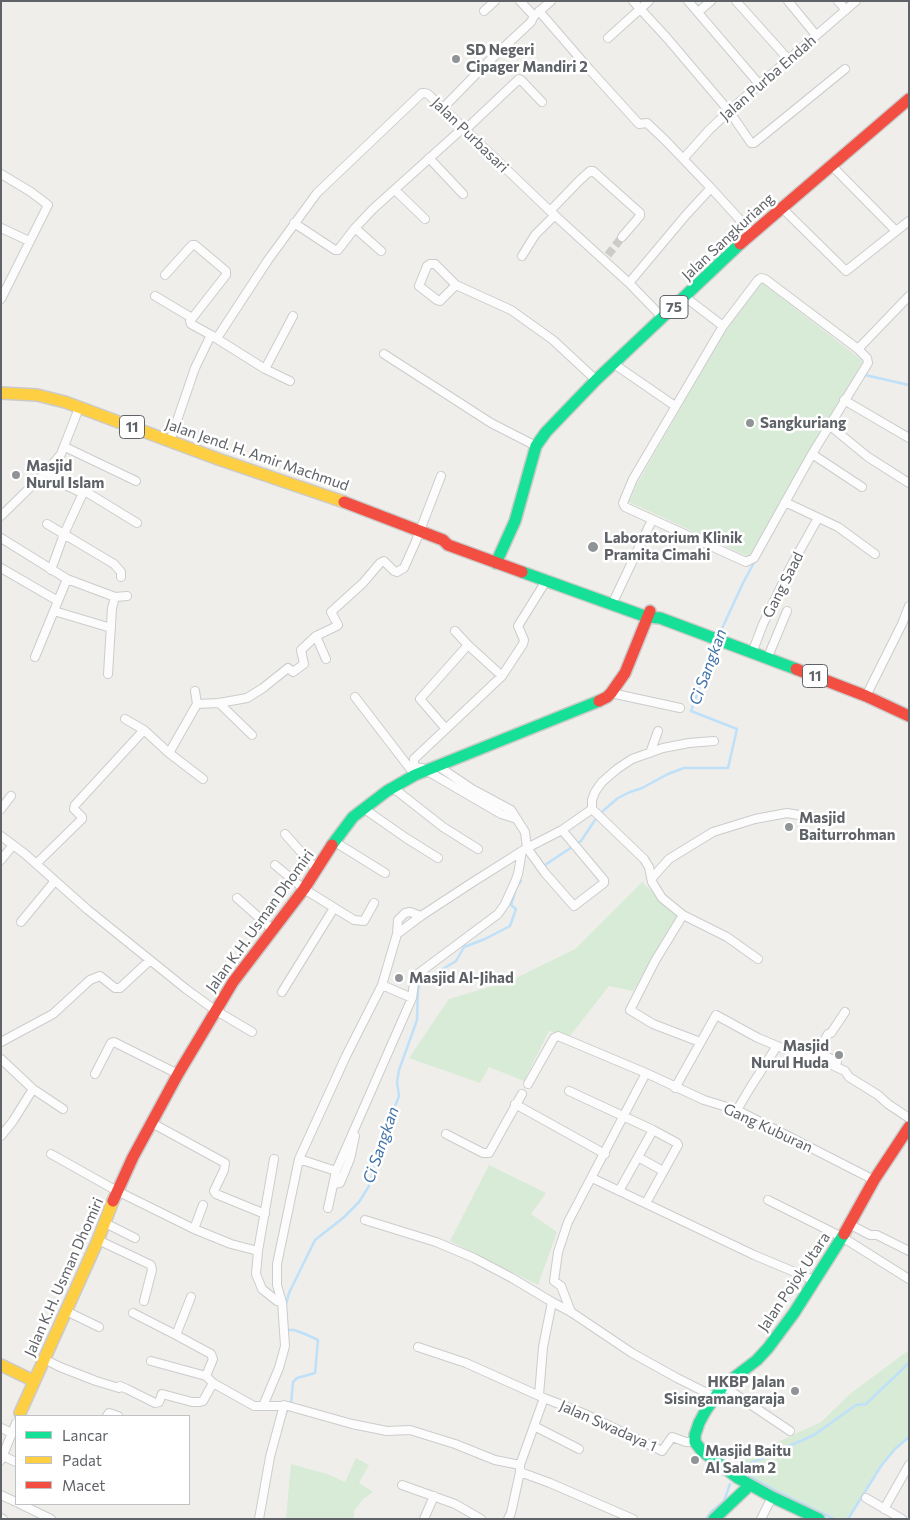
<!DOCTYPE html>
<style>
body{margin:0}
#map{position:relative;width:910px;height:1520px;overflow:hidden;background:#efeeea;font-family:Commissioner,sans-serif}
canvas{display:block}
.frame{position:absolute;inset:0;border:2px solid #5f6368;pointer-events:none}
.legend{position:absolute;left:15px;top:1415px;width:175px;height:90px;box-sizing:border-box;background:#fff;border:1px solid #bfc1c3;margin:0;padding:6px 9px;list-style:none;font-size:15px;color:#5f6368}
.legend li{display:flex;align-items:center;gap:10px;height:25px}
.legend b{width:25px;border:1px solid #bfc1c3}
</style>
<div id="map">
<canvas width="910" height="1520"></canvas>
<div class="frame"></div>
<ul class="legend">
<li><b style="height:6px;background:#16e098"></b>Lancar</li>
<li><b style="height:6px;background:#ffcf43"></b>Padat</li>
<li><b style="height:6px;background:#f24e42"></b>Macet</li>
</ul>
</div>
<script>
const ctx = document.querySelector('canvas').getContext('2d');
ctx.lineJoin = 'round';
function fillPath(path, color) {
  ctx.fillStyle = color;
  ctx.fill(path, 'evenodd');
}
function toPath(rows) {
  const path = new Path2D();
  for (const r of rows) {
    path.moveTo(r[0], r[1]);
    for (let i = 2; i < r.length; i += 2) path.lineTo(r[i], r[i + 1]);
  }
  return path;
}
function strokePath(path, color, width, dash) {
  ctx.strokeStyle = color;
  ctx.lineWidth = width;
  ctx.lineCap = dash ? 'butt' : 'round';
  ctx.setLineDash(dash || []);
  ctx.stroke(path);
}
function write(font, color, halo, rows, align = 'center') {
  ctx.font = font + ' Commissioner,sans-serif';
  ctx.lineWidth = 5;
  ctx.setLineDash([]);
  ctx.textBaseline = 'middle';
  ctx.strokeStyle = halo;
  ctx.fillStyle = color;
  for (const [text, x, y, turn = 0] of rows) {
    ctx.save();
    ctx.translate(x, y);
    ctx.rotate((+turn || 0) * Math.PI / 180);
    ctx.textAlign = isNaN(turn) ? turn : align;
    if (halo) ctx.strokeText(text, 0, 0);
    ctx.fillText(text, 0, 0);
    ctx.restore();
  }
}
fillPath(toPath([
 [761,282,863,361,749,557,629,502,637,484,722,336],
 [642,882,677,916,633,991,609,986,569,1037,549,1031,524,1081,489,1067,480,1083,409,1058,449,999,510,981,575,949],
 [489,1165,546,1193,531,1214,557,1232,538,1285,450,1241],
 [909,1350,909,1437,895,1449,881,1466,848,1519,836,1519,733,1469,739,1460,821,1422,850,1394],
 [356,1458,369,1465,359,1483,373,1492,363,1499,354,1511,354,1519,286,1519,291,1464,327,1474,345,1482]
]), '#d8ebd6');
strokePath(toPath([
 [863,378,865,375,909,385],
 [719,635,743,583,756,559],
 [545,865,581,841,595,820,604,810,618,798,630,792,642,788,668,774,684,768,728,768,737,729,691,711,715,645],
 [285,1308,289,1293,315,1240,343,1218,359,1202,369,1186,386,1126,394,1109,399,1096,397,1082,399,1070,417,1020,418,990,420,983,456,961,464,947,485,939,510,926,516,909,511,905,517,886,521,881],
 [285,1414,291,1404,293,1382,297,1378,315,1373,318,1340,305,1334,294,1330,287,1330,286,1328],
 [740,1471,778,1492,834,1519],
 [740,1472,751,1463,814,1435,856,1405,866,1404,909,1363],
 [706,1519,711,1512,724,1501,730,1484],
 [848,1519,881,1466,895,1449,909,1437]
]), '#bfe0f9', 2.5);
strokePath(toPath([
 [608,255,622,237]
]), '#cbcbca', 8, [8, 4]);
const street = toPath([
 [520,1,534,16],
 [633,1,667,38,729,111,751,143,754,143,845,69],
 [688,1,760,85],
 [736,1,789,60],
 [788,1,816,35],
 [838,1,846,10],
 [484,11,495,1],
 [539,11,590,70,639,124,647,123,665,140,711,188,752,233],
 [698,12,711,1],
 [608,38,649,1],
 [443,108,487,63,531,22,534,16,551,1],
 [465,130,519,79,521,80,542,102],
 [429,158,463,194],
 [684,158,709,130,729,111,856,1],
 [831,165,896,231],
 [1,174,31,192,48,205,1,299],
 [395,190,425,219],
 [782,208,846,271,909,221],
 [550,211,580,180,590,171,593,171,640,213,640,216,622,237],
 [294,223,335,250,338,250,355,228,373,209,463,128],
 [1,228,29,241],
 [355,228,381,251],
 [522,256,535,235,555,215],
 [165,275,192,245,195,245,226,271,226,275,190,321,191,324,211,335],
 [761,278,765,279,858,349,867,358,868,363,812,454,754,558,746,562,625,507,623,503,633,479,723,326,758,280,761,278],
 [629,283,686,215,711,188],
 [456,285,440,301,437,300,419,286,427,266,430,264,435,264,456,285,511,310,553,340,596,380],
 [155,296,192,318],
 [685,297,723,326],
 [217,338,268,260,317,193,422,93,424,93,428,94,550,211,629,283,663,318],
 [858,349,909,296],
 [384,354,491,423,536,446],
 [614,364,675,406],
 [265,369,293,316],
 [844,400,909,438],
 [829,425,868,457,909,483],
 [170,441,195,368,211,335,265,369,290,381],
 [65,447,136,481],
 [812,454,862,487],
 [46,472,63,484,80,492,88,493,137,523],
 [785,502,838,527,875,554],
 [1,516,46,472,61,454,79,408],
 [47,524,114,564,121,572,121,577],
 [1,538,67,579,115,597,127,596],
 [1,568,58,601],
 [51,570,64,534,83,493],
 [615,598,652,520],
 [54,611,111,628],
 [455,631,468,645],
 [316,636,326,659],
 [752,653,763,624,790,568,818,518],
 [35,657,67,579],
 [767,659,787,611],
 [108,674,112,608,115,597],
 [611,693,680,708],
 [866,696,902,624,909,606],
 [355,697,415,775],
 [219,703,252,735],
 [197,704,219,703,247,698,263,688,288,668,293,672,304,664,301,650,316,636,337,626,338,625,331,612,363,583,380,563,384,561,394,571,397,572,404,568,416,541,441,476],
 [125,719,144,730,169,753,203,779],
 [446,729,420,699,468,645,502,676],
 [714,741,689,743,663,748,632,759,617,769,602,782,595,792,592,800,592,809,644,859,649,867,652,882,662,898,683,915,727,937,758,959],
 [169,753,197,704,195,691],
 [650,753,658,731],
 [438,766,472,789,511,810,525,832,527,848,545,873,574,906,604,883,604,880,562,830],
 [392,787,443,827,478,849],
 [363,808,406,838,438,858],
 [1,809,11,796],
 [517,819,501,814,422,768,416,767,414,764,414,759,502,676,523,644,524,640,518,626,546,581],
 [285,834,317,870],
 [1,836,25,854,88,910,186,989,215,1010,252,1032],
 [335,842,385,873],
 [1,860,13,845],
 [36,864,82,819,82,817,74,809,75,805,144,730],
 [275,865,304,889,354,920,364,921,374,903],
 [652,878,669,859,713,832,755,819,787,813,816,818],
 [237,898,272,929],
 [683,915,655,961,630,1010,653,1024,700,1042],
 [21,922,54,882],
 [397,934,398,920,405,913,410,912,421,916],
 [382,985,412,998],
 [282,992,334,908],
 [1,1042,53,1014,90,980,100,976,115,988,120,988,149,961],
 [818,1052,828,1034,831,1033,845,1012],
 [1,1059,33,1089,63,1109],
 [95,1074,111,1043,114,1042,178,1074],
 [528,1084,554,1038,558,1036,646,1073,704,1100,737,1110,874,1180],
 [675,1088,716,1015,758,1038,799,1055,802,1052,815,1058,818,1052,837,1062,834,1066,845,1071,849,1077,878,1095,888,1104,909,1118],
 [569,1091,653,1130,677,1143,678,1145,646,1203],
 [515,1104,605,1154],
 [737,1110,750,1088,777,1046],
 [152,1123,225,1163,224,1170,214,1191,216,1194,265,1214],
 [446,1134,483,1153,489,1153,522,1094],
 [1,1136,13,1121,33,1089],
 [51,1154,117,1191,194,1229,231,1244,258,1251],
 [638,1157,663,1171],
 [274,1159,258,1251,256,1274,262,1289,277,1301],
 [299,1159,336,1171],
 [592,1178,754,1255,816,1281],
 [334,1184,340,1183,350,1159,355,1136],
 [619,1191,653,1130],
 [768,1200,842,1237,909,1279],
 [328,1208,336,1171,412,998,415,976,498,914,505,904,515,882,518,874,522,851],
 [365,1220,436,1242,474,1258,512,1278,552,1302,543,1347,539,1395],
 [105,1223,135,1238],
 [849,1224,870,1235,877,1235,909,1251],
 [194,1229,203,1205],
 [98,1240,151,1265,152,1270,144,1301],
 [281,1299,277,1285,277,1264,299,1159,346,1056,382,985,397,934,421,916,473,882,527,848,562,830,592,809],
 [552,1302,571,1312,632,1353,677,1378,715,1397],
 [66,1311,99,1327],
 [571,1312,561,1286,554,1281,558,1252,568,1222,646,1073],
 [133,1313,176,1335,211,1354,213,1359,206,1376],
 [176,1335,191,1297],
 [418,1347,466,1363,544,1398,585,1414,662,1451,672,1437,686,1442,695,1442],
 [44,1359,60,1367,96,1381,119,1388,120,1386,127,1389,155,1403,159,1402,162,1394,192,1402,200,1402,203,1401,213,1383],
 [151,1361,206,1376,213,1383,254,1406,288,1406,352,1424,387,1431,410,1430,455,1444,495,1460,520,1465],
 [723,1386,790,1431],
 [544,1398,520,1465,520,1472,550,1483,633,1519],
 [263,1406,279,1368,285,1346,282,1302],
 [107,1416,109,1413,118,1416],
 [534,1426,579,1449],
 [1,1428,12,1433],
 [3,1456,16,1462],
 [1,1460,16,1423],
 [402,1485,455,1504,481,1519],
 [1,1495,16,1502],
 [866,1498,902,1519],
 [20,1504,51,1519],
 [884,1509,909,1465],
 [1,1518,3,1519],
 [259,1519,270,1457,284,1405],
 [424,1519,434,1496],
 [508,1519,511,1513,520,1472],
 [761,1519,772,1497]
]);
const fast = toPath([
 [496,563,515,521,536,446,546,432,596,380,740,244],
 [522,572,647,617,660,618,796,669],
 [332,845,353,817,387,791,415,775,599,701],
 [714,1519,750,1485],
 [819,1519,772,1497,738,1478,702,1451,695,1442,695,1435,699,1423,706,1410,723,1386,757,1360,768,1348,794,1313,844,1234]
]);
const slow = toPath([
 [1,393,37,395,65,402,218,459,344,502],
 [1,1365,34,1381],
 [20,1413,98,1240,113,1201]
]);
const jam = toPath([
 [740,244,909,99],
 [344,502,443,540,448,545,522,572],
 [796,669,866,696,909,716],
 [599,701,607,697,611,693,625,673,650,611],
 [113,1201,133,1157,178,1074,233,982,304,889,332,845],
 [844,1234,874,1180,909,1127]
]);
strokePath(street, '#cbcccc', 10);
strokePath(fast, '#cacacb', 14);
strokePath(slow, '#cacacb', 14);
strokePath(jam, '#cacacb', 14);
strokePath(street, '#fdfcfc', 8);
strokePath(fast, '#16e098', 11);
strokePath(slow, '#ffcf43', 11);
strokePath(jam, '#f24e42', 11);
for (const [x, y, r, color] of [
 [456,59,5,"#919496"],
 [750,423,5,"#919496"],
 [16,475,5,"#919496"],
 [593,547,6,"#919496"],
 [789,827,5,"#919496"],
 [399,978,5,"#919496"],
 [839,1055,5,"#919496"],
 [795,1391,5,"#919496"],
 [695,1460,5,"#919496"]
]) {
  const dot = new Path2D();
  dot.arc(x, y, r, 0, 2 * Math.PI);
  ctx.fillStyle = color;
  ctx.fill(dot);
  strokePath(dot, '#fff', 2);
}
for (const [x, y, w] of [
 [674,307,28],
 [132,427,25],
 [815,676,25]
]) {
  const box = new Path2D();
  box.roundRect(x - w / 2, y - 11.5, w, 23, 4);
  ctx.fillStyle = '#fff';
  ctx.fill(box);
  strokePath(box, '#5f6368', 1);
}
write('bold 14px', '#5f6368', null, [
 ["75",674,307],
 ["11",132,427],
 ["11",815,676]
]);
write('bold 15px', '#5f6368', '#fff', [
 ["SD Negeri",466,50],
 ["Cipager Mandiri 2",466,67],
 ["Sangkuriang",760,423],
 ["Masjid",26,466],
 ["Nurul Islam",26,483],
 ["Laboratorium Klinik",604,538],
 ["Pramita Cimahi",604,555],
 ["Masjid",799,818],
 ["Baiturrohman",799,835],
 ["Masjid Al-Jihad",409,978],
 ["Masjid",829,1046,"right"],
 ["Nurul Huda",829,1063,"right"],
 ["HKBP Jalan",785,1382,"right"],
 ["Sisingamangaraja",785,1399,"right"],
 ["Masjid Baitu",705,1451],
 ["Al Salam 2",705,1468]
], 'left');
write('15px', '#5f6368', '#fff', [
 ["Jalan Purba Endah",768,78,-41],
 ["Jalan Purbasari",470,135,44],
 ["Jalan Sangkuriang",728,237,-43],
 ["Jalan Jend. H. Amir Machmud",257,455,19],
 ["Gang Saad",783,585,-63],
 ["Jalan K.H. Usman Dhomiri",260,921,-54],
 ["Gang Kuburan",768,1128,25],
 ["Jalan K.H. Usman Dhomiri",64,1277,-66],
 ["Jalan Pojok Utara",794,1282,-56],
 ["Jalan Swadaya 1",608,1426,24]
]);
write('italic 16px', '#4174aa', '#fff', [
 ["Ci Sangkan",708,667,-70],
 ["Ci Sangkan",381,1145,-71]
]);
</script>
